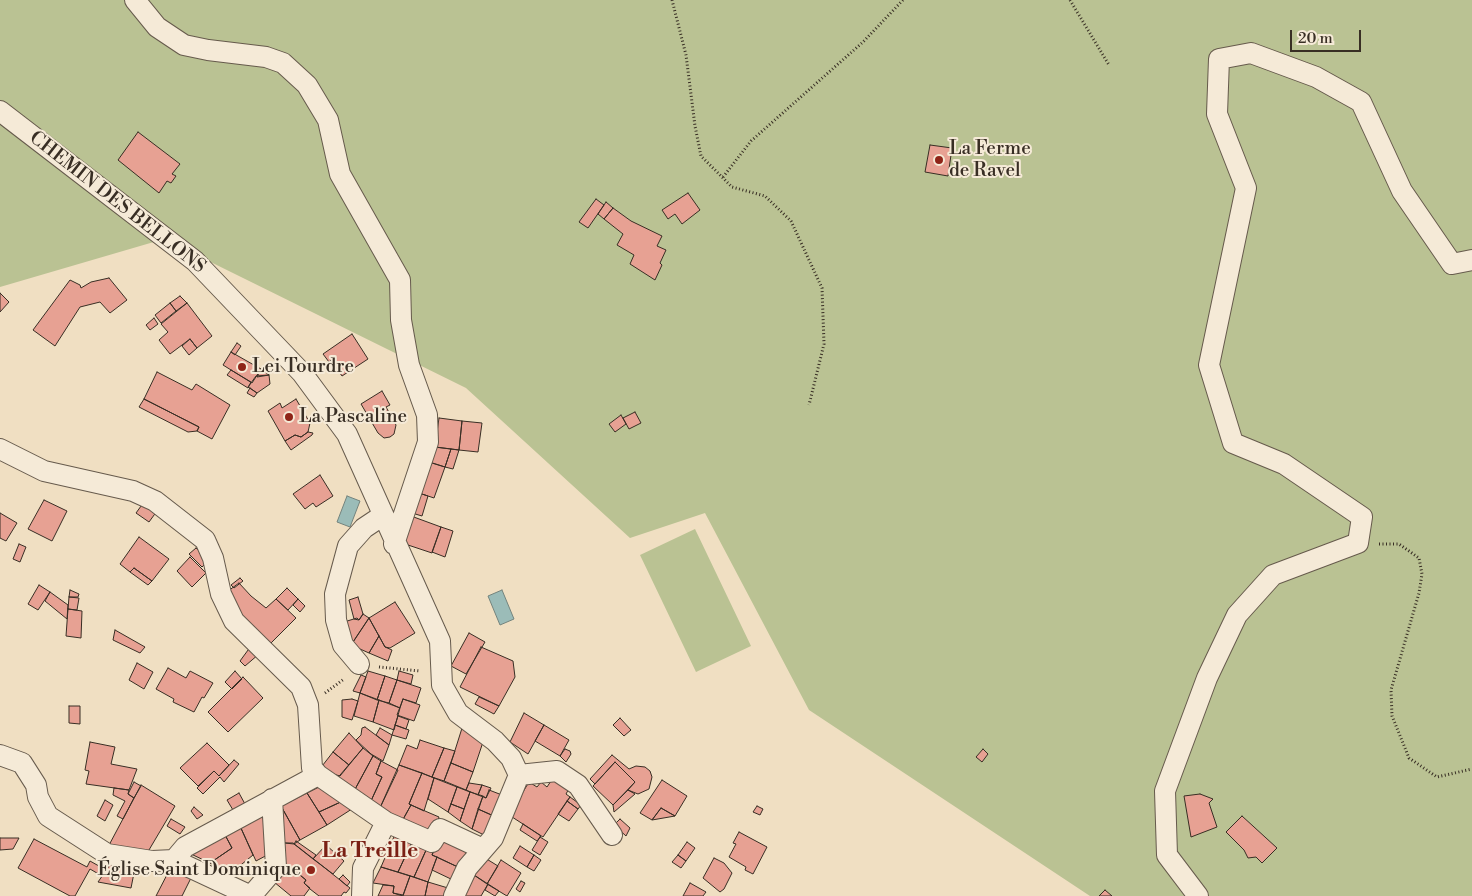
<!DOCTYPE html>
<meta charset="utf-8">
<style>
body{margin:0}
#map{position:relative;width:1472px;height:896px;overflow:hidden;background:#f0dfc2;font-family:"Libre Bodoni",serif}
canvas{display:block}
.scale{position:absolute;left:1290px;top:30px;width:71px;height:22px;box-sizing:border-box;border:2px solid #382e24;border-top:0;padding-left:6px;font-size:15px;line-height:18px;white-space:nowrap;color:#382e24;-webkit-text-stroke:4px #f5ead7;paint-order:stroke}
</style>
<div id="map">
<canvas width="1472" height="896"></canvas>
<div class="scale">20 m</div>
</div>
<script>
const ctx = document.querySelector('canvas').getContext('2d');
ctx.lineJoin = 'round';
function fillPath(path, color) {
  ctx.fillStyle = color;
  ctx.fill(path, 'evenodd');
}
function toPath(rows) {
  const path = new Path2D();
  for (const r of rows) {
    path.moveTo(r[0], r[1]);
    for (let i = 2; i < r.length; i += 2) path.lineTo(r[i], r[i + 1]);
  }
  return path;
}
function strokePath(path, color, width, dash) {
  ctx.strokeStyle = color;
  ctx.lineWidth = width;
  ctx.lineCap = dash ? 'butt' : 'round';
  ctx.setLineDash(dash || []);
  ctx.stroke(path);
}
function write(font, color, halo, rows, align = 'center') {
  ctx.font = font + ' "Libre Bodoni",serif';
  ctx.lineWidth = 4;
  ctx.setLineDash([]);
  ctx.textBaseline = 'middle';
  ctx.strokeStyle = halo;
  ctx.fillStyle = color;
  for (const [text, x, y, turn = 0] of rows) {
    ctx.save();
    ctx.translate(x, y);
    ctx.rotate((+turn || 0) * Math.PI / 180);
    ctx.textAlign = isNaN(turn) ? turn : align;
    if (halo) ctx.strokeText(text, 0, 0);
    ctx.fillText(text, 0, 0);
    ctx.restore();
  }
}
fillPath(toPath([
 [0,0,1472,0,1472,896,1090,896,809,710,705,513,630,538,466,388,164,239,0,287],
 [695,529,751,646,696,672,640,555]
]), '#bac293');
const water = toPath([
 [347,496,360,501,350,527,337,522,347,496],
 [502,590,514,619,500,625,488,596,502,590]
]);
fillPath(water, '#9bbcb8');
strokePath(water, '#73837d', 1);
const building = toPath([
 [138,132,180,164,172,174,176,176,171,183,167,181,159,193,118,160,138,132],
 [930,145,952,148,948,176,925,172,930,145],
 [688,193,700,210,682,224,675,214,668,219,662,210,688,193],
 [596,199,604,205,588,228,579,222,596,199],
 [606,202,613,208,604,219,598,214,606,202],
 [613,208,631,221,662,236,657,246,666,250,660,263,662,265,655,280,630,264,634,255,617,245,623,234,604,219,613,208],
 [109,278,127,300,110,313,100,302,80,307,55,346,33,330,70,280,80,285,81,288,91,282,109,278],
 [0,293,9,302,0,312,0,293],
 [180,296,187,303,176,311,170,303,180,296],
 [170,303,176,311,161,323,155,315,170,303],
 [187,303,212,336,197,348,190,339,170,354,159,340,168,332,161,324,187,303],
 [154,318,158,324,150,330,146,325,154,318],
 [352,334,368,359,342,376,331,360,329,362,323,354,352,334],
 [190,339,197,348,189,355,182,346,190,339],
 [237,343,241,346,235,355,231,352,237,343],
 [231,352,261,369,252,383,223,365,231,352],
 [261,369,269,375,257,377,261,369],
 [231,370,251,382,248,388,227,375,231,370],
 [157,372,192,390,196,384,230,405,212,439,197,431,199,427,144,399,157,372],
 [269,375,270,384,257,393,248,387,256,376,269,375],
 [250,388,257,393,254,397,247,393,250,388],
 [382,391,390,405,386,407,396,425,394,434,390,437,384,438,378,433,361,404,382,391],
 [144,399,199,427,197,431,188,432,139,407,144,399],
 [296,399,310,423,308,432,301,437,295,435,285,441,268,411,280,403,282,408,296,399],
 [635,412,641,423,629,429,623,418,635,412],
 [621,415,626,424,615,432,609,424,621,415],
 [439,418,462,421,459,450,435,447,439,418],
 [462,421,482,423,478,452,459,450,462,421],
 [308,432,313,433,312,435,291,450,285,441,295,435,301,437,308,432],
 [435,447,451,449,445,467,429,462,435,447],
 [451,449,459,450,453,469,445,467,451,449],
 [429,462,445,467,434,498,419,493,429,462],
 [320,475,333,496,316,507,313,503,305,509,293,494,320,475],
 [419,493,428,496,422,516,412,513,419,493],
 [44,500,67,511,52,541,28,529,44,500],
 [144,502,157,511,149,522,136,513,144,502],
 [0,513,17,523,6,541,0,538,0,513],
 [411,516,441,527,432,553,402,543,411,516],
 [441,527,453,531,445,557,432,552,441,527],
 [139,537,169,559,152,581,134,568,130,572,120,564,139,537],
 [19,544,26,547,20,562,13,559,19,544],
 [196,548,209,560,202,567,189,554,196,548],
 [190,557,206,573,192,587,177,571,190,557],
 [134,568,152,581,148,585,130,572,134,568],
 [240,578,243,581,234,588,231,585,240,578],
 [239,583,251,596,266,608,276,599,296,618,269,645,253,631,224,594,239,583],
 [39,585,50,592,38,610,28,604,39,585],
 [287,588,298,599,288,610,276,599,287,588],
 [70,590,79,594,78,597,69,597,70,590],
 [50,592,68,605,67,619,45,601,50,592],
 [69,597,79,598,77,610,68,609,69,597],
 [358,597,363,614,359,620,354,619,349,600,358,597],
 [298,599,305,606,300,612,293,605,298,599],
 [395,602,415,633,390,648,385,647,369,618,395,602],
 [68,609,82,611,81,638,66,636,68,609],
 [363,614,369,618,351,645,344,622,357,618,359,620,363,614],
 [369,618,379,636,369,653,351,645,369,618],
 [115,630,145,647,140,653,113,640,115,630],
 [469,633,485,642,466,674,451,666,469,633],
 [379,636,385,647,392,650,388,661,369,653,379,636],
 [251,646,259,654,245,666,240,661,251,646],
 [481,647,513,661,515,677,499,706,460,687,481,647],
 [137,663,153,672,144,689,129,680,137,663],
 [168,668,186,678,190,671,213,683,204,698,202,697,194,712,173,702,174,699,156,689,168,668],
 [235,671,242,679,232,689,225,682,235,671],
 [368,671,385,676,377,700,360,693,368,671],
 [399,671,413,675,411,684,397,680,399,671],
 [361,675,366,677,360,693,353,691,361,675],
 [385,676,397,680,389,703,377,700,385,676],
 [243,677,263,698,228,732,208,712,243,677],
 [397,680,421,688,416,703,403,699,400,708,389,703,397,680],
 [360,693,379,700,373,722,354,716,360,693],
 [479,697,499,706,494,714,475,704,479,697],
 [352,699,358,701,352,720,342,717,342,700,352,699],
 [403,699,420,705,414,721,397,715,403,699],
 [379,700,400,708,394,730,373,722,379,700],
 [69,706,80,706,80,724,69,723,69,706],
 [524,713,544,725,528,754,510,742,524,713],
 [398,716,409,720,406,729,395,725,398,716],
 [620,718,631,730,624,736,613,725,620,718],
 [395,725,409,730,406,739,392,735,395,725],
 [463,725,484,739,473,772,451,763,463,725],
 [544,725,569,740,560,756,535,741,544,725],
 [365,727,389,745,383,761,371,754,356,740,361,735,362,728,365,727],
 [380,728,392,735,389,745,376,735,380,728],
 [349,733,363,748,349,765,333,752,349,733],
 [420,740,444,748,432,777,399,765,407,745,417,749,420,740],
 [90,742,115,747,111,764,137,769,129,790,86,784,89,771,85,770,90,742],
 [207,743,229,765,219,776,214,771,198,786,180,768,207,743],
 [363,748,373,756,353,793,335,781,363,748],
 [444,748,455,751,444,781,432,777,444,748],
 [565,749,570,751,571,754,566,762,560,756,565,749],
 [983,749,988,754,982,762,976,757,983,749],
 [333,752,349,765,340,776,319,770,333,752],
 [612,755,629,769,636,766,645,767,650,771,652,777,649,789,638,794,628,790,635,782,615,762,595,784,590,779,612,755],
 [373,756,381,761,376,774,382,777,370,803,353,793,373,756],
 [234,760,239,764,224,782,220,777,203,794,197,788,214,771,219,776,234,760],
 [381,761,398,770,379,810,370,803,382,777,376,774,381,761],
 [615,762,635,782,613,805,593,786,615,762],
 [451,763,473,772,466,790,444,781,451,763],
 [399,765,422,773,409,804,411,805,401,823,379,810,399,765],
 [422,773,434,778,424,811,409,804,422,773],
 [555,775,571,785,566,794,570,797,543,837,509,815,529,782,537,787,541,782,547,787,555,775],
 [434,778,457,787,448,812,428,799,434,778],
 [662,780,687,796,675,816,661,808,652,820,640,813,662,780],
 [134,782,141,786,134,798,128,794,134,782],
 [469,783,482,785,478,795,466,790,469,783],
 [141,785,175,806,146,855,108,847,141,785],
 [323,785,345,800,319,812,307,793,323,785],
 [482,785,491,788,486,798,478,795,482,785],
 [457,787,470,792,464,809,451,804,457,787],
 [114,788,129,790,128,794,134,798,123,819,117,816,125,801,113,795,114,788],
 [489,790,502,795,496,817,478,809,483,796,486,798,489,790],
 [628,790,635,794,614,812,613,805,628,790],
 [470,792,483,796,472,829,460,821,470,792],
 [239,793,245,804,233,810,227,800,239,793],
 [307,793,327,825,300,840,281,806,307,793],
 [1200,794,1213,799,1209,803,1217,827,1191,837,1184,796,1200,794],
 [570,797,581,805,578,809,567,801,570,797],
 [105,800,113,805,105,821,97,816,105,800],
 [345,800,355,807,327,825,319,812,345,800],
 [567,801,578,809,569,821,558,814,567,801],
 [451,804,464,809,460,821,448,812,451,804],
 [411,805,439,817,432,837,401,823,411,805],
 [281,806,300,840,294,844,285,843,279,850,281,806],
 [757,806,763,809,760,815,753,812,757,806],
 [194,807,203,815,197,819,191,811,194,807],
 [661,808,675,816,652,820,661,808],
 [478,809,496,817,486,836,472,829,478,809],
 [264,814,271,853,256,861,240,826,264,814],
 [1242,816,1277,848,1262,863,1256,857,1248,858,1244,850,1226,832,1242,816],
 [171,819,185,827,180,834,167,826,171,819],
 [620,819,630,828,626,836,614,825,620,819],
 [523,824,541,836,537,841,520,830,523,824],
 [240,826,253,855,231,873,210,863,232,848,224,833,240,826],
 [396,832,412,842,398,872,381,867,396,832],
 [739,832,767,847,753,874,745,870,746,867,729,857,736,844,733,843,739,832],
 [224,833,232,848,210,863,191,854,224,833],
 [439,837,467,851,460,868,432,855,439,837],
 [540,837,548,842,540,855,532,850,540,837],
 [0,838,19,838,13,849,0,850,0,838],
 [34,839,87,867,90,861,106,870,102,876,90,869,75,896,70,896,18,868,34,839],
 [296,841,316,855,313,859,294,844,296,841],
 [412,842,427,848,414,877,398,872,412,842],
 [687,842,695,848,686,861,678,855,687,842],
 [285,843,293,843,320,864,350,888,346,893,344,892,341,896,319,896,310,889,304,883,306,880,280,859,279,850,285,843],
 [326,845,344,861,333,874,313,859,326,845],
 [520,846,534,855,527,867,513,858,520,846],
 [427,848,434,851,432,855,437,857,428,882,414,877,427,848],
 [534,855,541,860,534,871,527,867,534,855],
 [678,855,686,861,681,868,672,862,678,855],
 [437,857,460,868,453,880,432,870,437,857],
 [485,858,498,866,487,884,471,873,485,858],
 [714,858,724,863,732,873,724,889,720,892,703,878,714,858],
 [114,859,136,863,131,888,98,882,114,859],
 [501,860,521,873,507,896,487,884,501,860],
 [288,865,306,880,304,883,310,888,304,896,291,896,274,882,288,865],
 [171,867,191,878,182,896,156,896,171,867],
 [381,867,410,876,403,895,393,893,394,886,373,883,381,867],
 [471,873,488,884,481,896,462,896,471,873],
 [343,875,350,882,347,886,339,879,343,875],
 [410,876,428,882,425,896,403,896,410,876],
 [521,881,525,883,520,892,516,889,521,881],
 [428,882,448,888,445,896,425,896,428,882],
 [690,883,706,892,703,896,683,896,690,883],
 [488,884,499,891,495,896,485,890,488,884],
 [383,885,394,886,393,893,403,896,378,896,383,885],
 [1105,890,1112,896,1099,896,1105,890]
]);
fillPath(building, '#e7a193');
strokePath(building, '#382e24', 1);
const street = toPath([
 [135,0,157,27,184,45,208,50,266,57,283,63,307,85,328,120,340,174,400,280,401,320,409,365,427,415,428,442,394,544],
 [0,111,195,261,302,373,347,434,440,641,442,685,458,713,495,741,511,758,519,775],
 [0,449,44,471,133,491,155,501,205,540,213,558,221,594,234,621,301,687,308,705,312,768,318,775,185,847,174,860],
 [359,664,343,645,336,620,335,594,348,546,364,528,382,516],
 [0,755,22,763,36,785,38,797,48,816,107,854,152,861,174,860,251,896],
 [318,775,386,822,363,868,362,896],
 [519,775,557,771,578,785,612,835],
 [386,822,432,842,440,829,483,849],
 [251,896,276,867,272,799],
 [454,896,467,868,493,838,519,775],
 [1198,896,1167,855,1165,791,1207,678,1237,615,1273,575,1358,543,1362,517,1284,464,1233,443,1209,365,1246,188,1217,114,1219,59,1251,53,1316,77,1361,102,1402,191,1452,264,1472,260]
]);
strokePath(street, '#665a4c', 22);
strokePath(toPath([
 [672,0,686,55,695,126,701,156,732,187,765,196,791,221,822,288,824,344,809,405],
 [1070,0,1109,65],
 [723,177,751,141,863,42,903,0],
 [1379,544,1399,544,1419,558,1422,574,1419,593,1391,690,1392,716,1409,758,1437,777,1472,769],
 [379,667,420,671],
 [325,693,344,679]
]), '#382e24', 3, [1, 2.5]);
strokePath(street, '#f5ead7', 20);
for (const [x, y, r, color] of [
 [939,160,5,"#8f2418"],
 [242,367,5,"#8f2418"],
 [289,417,5,"#8f2418"],
 [311,870,5,"#8f2418"]
]) {
  const dot = new Path2D();
  dot.arc(x, y, r, 0, 2 * Math.PI);
  ctx.fillStyle = color;
  ctx.fill(dot);
  strokePath(dot, '#f5ead7', 2);
}
write('19px', '#382e24', '#f5ead7', [
 ["La Ferme",949,149],
 ["de Ravel",949,171],
 ["Lei Tourdre",252,367],
 ["La Pascaline",299,417],
 ["Église Saint Dominique",301,870,"right"]
], 'left');
write('19px', '#382e24', '#f5ead7', [
 ["CHEMIN DES BELLONS",117,203,38]
]);
write('bold 21px', '#7a1f14', '#f5ead7', [
 ["La Treille",370,852]
]);
</script>
